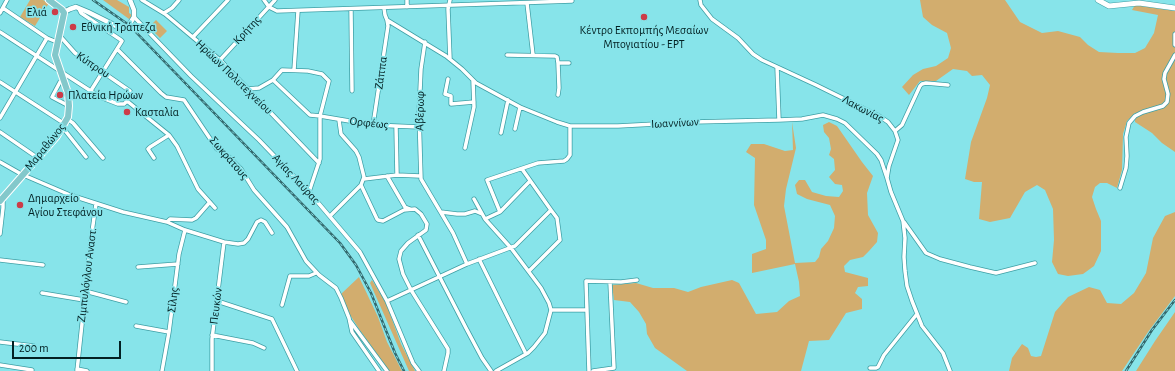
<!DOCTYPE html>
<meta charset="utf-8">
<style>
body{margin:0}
#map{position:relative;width:1175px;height:371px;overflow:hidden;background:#87e4ea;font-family:"Alegreya Sans",sans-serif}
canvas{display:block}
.scale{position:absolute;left:12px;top:341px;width:109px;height:18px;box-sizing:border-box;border:2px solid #022022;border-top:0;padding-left:5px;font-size:12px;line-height:14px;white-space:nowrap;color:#022022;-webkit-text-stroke:3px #87e4ea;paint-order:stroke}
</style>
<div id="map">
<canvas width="1175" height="371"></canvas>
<div class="scale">200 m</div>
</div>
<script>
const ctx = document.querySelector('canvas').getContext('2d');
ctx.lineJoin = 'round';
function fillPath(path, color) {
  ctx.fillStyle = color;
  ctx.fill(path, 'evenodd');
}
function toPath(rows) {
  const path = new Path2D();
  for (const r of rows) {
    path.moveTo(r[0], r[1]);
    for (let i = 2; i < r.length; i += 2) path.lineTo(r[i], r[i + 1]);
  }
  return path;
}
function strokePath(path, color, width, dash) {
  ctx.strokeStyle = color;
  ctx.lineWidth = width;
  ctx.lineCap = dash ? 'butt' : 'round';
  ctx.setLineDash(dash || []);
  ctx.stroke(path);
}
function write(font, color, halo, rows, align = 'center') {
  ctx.font = font + ' "Alegreya Sans",sans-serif';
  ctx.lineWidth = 3.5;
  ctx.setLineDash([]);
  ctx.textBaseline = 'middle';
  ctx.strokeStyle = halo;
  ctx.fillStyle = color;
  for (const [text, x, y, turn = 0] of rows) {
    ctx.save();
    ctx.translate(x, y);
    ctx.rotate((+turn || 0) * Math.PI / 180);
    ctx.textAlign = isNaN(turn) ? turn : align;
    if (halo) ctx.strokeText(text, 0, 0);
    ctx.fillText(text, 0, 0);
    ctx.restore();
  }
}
fillPath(toPath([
 [30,0,43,0,49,3,35,26,20,17],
 [103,0,117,0,129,7,129,13,132,15,131,17,129,19],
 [920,0,1005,0,1020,22,1042,33,1058,31,1080,37,1088,45,1099,52,1118,53,1135,53,1145,48,1154,33,1158,15,1132,10,1135,5,1175,11,1175,152,1162,143,1152,133,1135,122,1135,113,1127,121,1123,134,1122,170,1117,188,1107,183,1100,183,1095,187,1092,197,1096,209,1101,221,1101,251,1094,266,1083,274,1068,276,1058,274,1052,262,1054,240,1053,209,1045,190,1037,185,1025,192,1010,218,990,222,979,219,982,182,974,182,965,179,971,142,987,98,990,85,982,75,972,76,967,71,953,69,936,81,920,81,909,95,902,87,913,75,923,69,936,66,948,58,951,48,947,33,932,25,923,17],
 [156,20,167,31,160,38,149,27],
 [792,122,796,148,786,189,784,206,795,263,815,262,819,257,821,249,828,241,834,228,835,216,830,205,807,199,797,194,795,185,799,180,805,180,812,192,826,196,839,197,843,191,842,185,835,184,829,177,835,170,834,159,829,155,831,149,829,138,824,132,823,125,829,122,837,126,862,162,873,176,867,193,868,215,878,233,877,242,869,251,863,257,850,260,844,266,845,272,868,278,868,286,858,287,855,293,862,299,862,309,846,313,829,340,809,341,801,371,687,371,655,348,647,334,646,324,639,312,630,302,614,300,612,285,636,283,653,288,674,288,688,292,701,287,732,280,739,283,756,314,777,312,789,301,800,296,799,282,795,264,752,273,752,254,766,249,766,240,754,205,755,158,746,152,751,144,764,144,785,151,793,150],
 [1175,212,1175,296,1148,332,1122,371,1009,371,1012,358,1022,344,1028,348,1031,356,1036,357,1041,356,1055,312,1068,297,1089,287,1100,290,1107,303,1121,304,1134,293,1146,273,1153,238,1165,216],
 [359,277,378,317,387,342,402,371,389,371,359,329,347,310,341,294],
 [372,280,386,303,401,344,415,371,409,371,370,283],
 [1175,312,1175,371,1136,371,1155,341]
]), '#d2ad6e');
const minor = toPath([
 [142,0,165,14,220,60,319,163],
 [264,0,269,7,277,11,572,1],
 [407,0,407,7],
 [450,0,448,9,450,59],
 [700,0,701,5,712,19,738,38,753,54,762,60,816,85,879,116,888,122,895,131,898,140,889,166,887,178,891,192,903,221,905,238,904,257,905,271,907,286,912,301,922,326,943,353,950,371],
 [527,3,533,55],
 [3,8,47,38],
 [384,8,385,15,387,20,446,56,462,69,476,83,520,107,515,129],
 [79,9,81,13,121,40,122,41,117,49,161,93,166,97,184,100,217,149,229,157,241,169,254,190,287,227,306,261,319,275,336,288,341,298,349,318,352,332,379,371],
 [351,9,352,91],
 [0,13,7,0],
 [164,13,172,8,179,0],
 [134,17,191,76,259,140,309,192,360,252,387,301,413,363,419,371],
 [0,32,100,97,118,104,124,104,127,101,169,135,177,146,198,189,215,208],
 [1175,34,1175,45],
 [59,35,75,53,130,91],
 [193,37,228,0],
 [425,42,421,69,419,113,421,179,453,233,467,264],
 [507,55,555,56,557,57,558,63,559,88,558,95],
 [220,60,275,0],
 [558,63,569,63],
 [777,67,779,120,802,119,823,115,837,119,845,123,877,154,881,160,887,178],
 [294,70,298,11],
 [448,79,445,94,451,96,451,104,474,102],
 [63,80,60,82,52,97,69,106],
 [273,80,310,115,320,116,320,159,309,192],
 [0,82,65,124],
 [248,89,259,88,273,80,282,70,308,71,322,74,329,81,320,116,373,125,419,127],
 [90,92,117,49],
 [0,118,47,38,57,42],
 [67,119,73,123,103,158],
 [339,120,341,134,356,151,359,157,364,177,361,185,377,219,378,220,383,221,404,210,415,209,421,214,427,224,426,230,408,243,401,251,399,259,403,274,411,290,448,349,448,353,444,371],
 [373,125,388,26,387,20],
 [396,126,397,175],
 [570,126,618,126,693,122,779,120],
 [63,128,86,157],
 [895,131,902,125,920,86,922,84,926,83,948,85],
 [0,132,38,158],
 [501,133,508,100],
 [465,148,474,107,473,80],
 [154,158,148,149,150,147,169,135],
 [0,162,21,174,70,195,123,212,167,222,185,230,224,242,238,244,244,243,248,239,257,222,261,220,265,222,272,233],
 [387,176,405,207,410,209],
 [364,179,397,175,420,176],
 [1120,188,1126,168,1127,156,1126,137,1129,123,1135,116,1143,112,1163,106,1167,102,1168,94,1164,79,1165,73,1175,55],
 [474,199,485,219,511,248,541,288,549,303,551,310,545,333,534,347,528,353,496,371],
 [441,212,457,214,465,214,475,211,482,214],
 [500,212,487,180,538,163,564,161,567,159,570,155,570,126,557,122,520,107],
 [330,216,361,185],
 [485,219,500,212,530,181],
 [167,222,170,219,192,220,196,218,210,202],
 [904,222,926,253,940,259,970,267,996,273,1035,263],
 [0,234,3,208,3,202,1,199],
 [418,235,466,328,482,358,491,371],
 [479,259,526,354],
 [0,260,43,265],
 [138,267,178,264],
 [529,271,560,240,557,218,551,210],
 [85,291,126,302],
 [42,293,84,300],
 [217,301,272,319,297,371],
 [387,301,467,264,515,246,551,210,522,169],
 [282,305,290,276,309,276,316,273],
 [551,310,587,310],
 [350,321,387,371],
 [136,326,169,332],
 [212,335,253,343,264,348],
 [0,342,34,346],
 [0,365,32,370],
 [870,368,876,368,878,367,884,355,917,314],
 [77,369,87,371],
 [77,371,91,239,96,204],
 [162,371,169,332,179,254,185,230],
 [212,371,212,339,224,242],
 [589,371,586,281,621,282,637,280],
 [593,371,614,368,610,282]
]);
const tertiary = toPath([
 [64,12,70,9,76,7,88,12,118,27,123,27,129,25,134,17,134,10,130,0]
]);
const secondary = toPath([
 [1098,0,1109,6,1139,3,1175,8]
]);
const primary = toPath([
 [0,201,57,136,68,117,69,106,68,93,55,55,64,13,62,10,49,0]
]);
strokePath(minor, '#3e9fa5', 5);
strokePath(tertiary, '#3e9fa5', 6);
strokePath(secondary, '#3e9fa5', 6);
strokePath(primary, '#fff', 8);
strokePath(minor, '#fff', 3.5);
strokePath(tertiary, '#fff', 4.5);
strokePath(secondary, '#fff', 5);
strokePath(primary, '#83c8cb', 6);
const rail = toPath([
 [93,0,129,25,340,243,356,265,371,293,395,353,404,371],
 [1126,371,1152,330,1175,300]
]);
strokePath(rail, '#33686c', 2.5);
strokePath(rail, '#87e4ea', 1, [3]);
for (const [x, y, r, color] of [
 [55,12,4,"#cc3c48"],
 [644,17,4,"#cc3c48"],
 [73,27,4,"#cc3c48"],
 [60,95,4,"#cc3c48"],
 [127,112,4,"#cc3c48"],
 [20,205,4,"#cc3c48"]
]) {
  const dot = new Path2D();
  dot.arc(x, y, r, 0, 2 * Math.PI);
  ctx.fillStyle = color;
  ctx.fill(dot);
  strokePath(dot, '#87e4ea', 1.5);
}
write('12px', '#022022', '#87e4ea', [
 ["Ελιά",47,12,"right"],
 ["Εθνική Τράπεζα",81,27],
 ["Κέντρο Εκπομπής Μεσαίων",644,30,"center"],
 ["Μπογιατίου - ΕΡΤ",644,44,"center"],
 ["Πλατεία Ηρώων",68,95],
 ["Κασταλία",135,112],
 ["Δημαρχείο",28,198],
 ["Αγίου Στεφάνου",28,212]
], 'left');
write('12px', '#022022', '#87e4ea', [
 ["Κρήτης",247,30,-47],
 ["Κύπρου",93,65,34],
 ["Ζάππα",381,73,-82],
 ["Ηρώων Πολυτεχνείου",234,77,44],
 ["Λακωνίας",863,109,28],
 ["Αβέρωφ",420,111,-89],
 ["Ορφέως",369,123,6],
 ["Ιωαννίνων",675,123,-3],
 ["Μαραθώνος",45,147,-51],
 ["Σωκράτους",229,158,49],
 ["Αγίας Λαύρας",296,179,47],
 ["Ζιμπυλόγλου Αναστ.",87,275,-83],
 ["Σίλης",173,300,-83],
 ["Πευκών",216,306,-83]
]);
</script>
